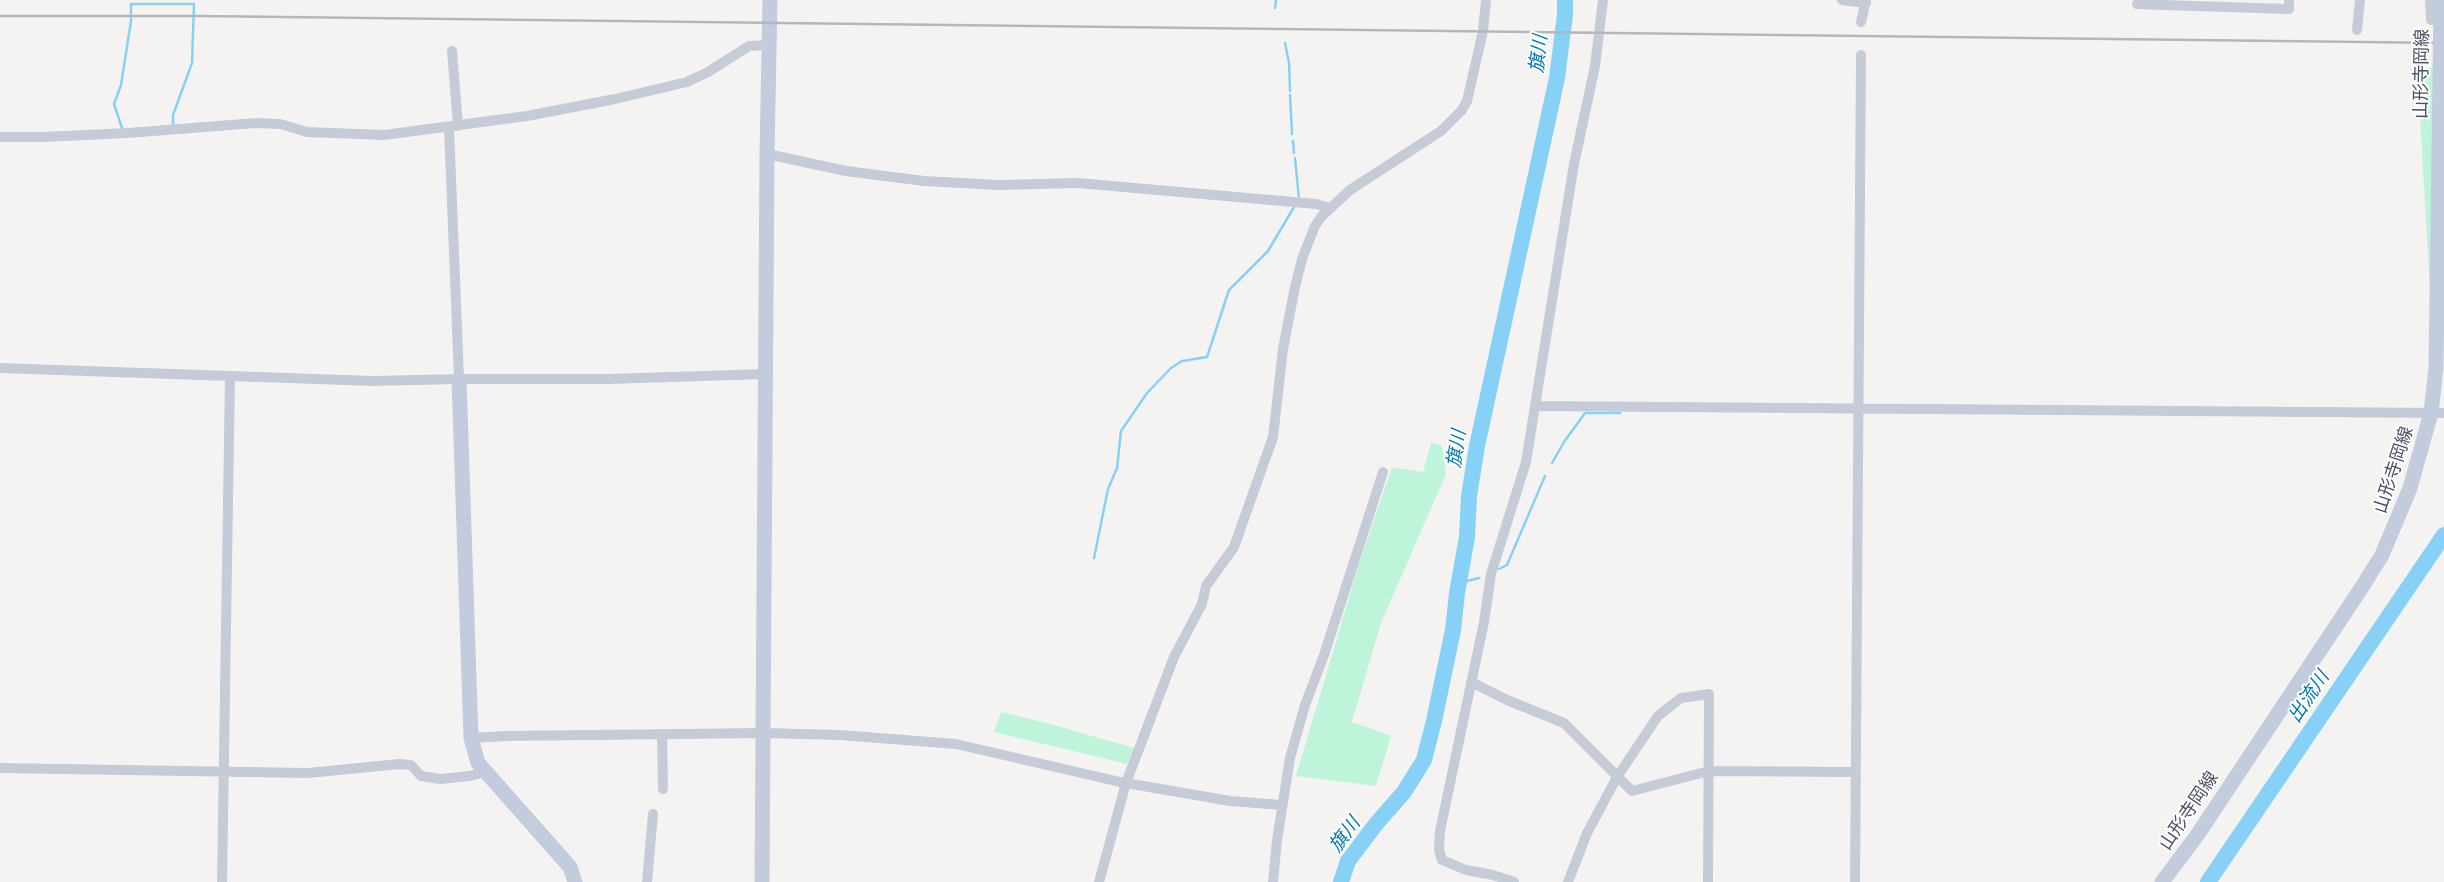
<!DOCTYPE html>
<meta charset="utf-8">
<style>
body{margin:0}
canvas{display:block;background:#f5f3f2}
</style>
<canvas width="2444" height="882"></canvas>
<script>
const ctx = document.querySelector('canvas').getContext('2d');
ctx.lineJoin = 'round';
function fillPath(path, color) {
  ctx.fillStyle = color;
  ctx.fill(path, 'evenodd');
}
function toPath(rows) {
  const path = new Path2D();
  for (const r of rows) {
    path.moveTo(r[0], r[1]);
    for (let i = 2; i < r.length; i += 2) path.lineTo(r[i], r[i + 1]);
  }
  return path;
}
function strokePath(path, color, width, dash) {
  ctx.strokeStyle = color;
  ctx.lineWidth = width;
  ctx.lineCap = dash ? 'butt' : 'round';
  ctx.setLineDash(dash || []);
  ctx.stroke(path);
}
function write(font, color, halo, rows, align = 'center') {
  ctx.font = font + ' Rubik,"Noto Sans JP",sans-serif';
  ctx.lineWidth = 4;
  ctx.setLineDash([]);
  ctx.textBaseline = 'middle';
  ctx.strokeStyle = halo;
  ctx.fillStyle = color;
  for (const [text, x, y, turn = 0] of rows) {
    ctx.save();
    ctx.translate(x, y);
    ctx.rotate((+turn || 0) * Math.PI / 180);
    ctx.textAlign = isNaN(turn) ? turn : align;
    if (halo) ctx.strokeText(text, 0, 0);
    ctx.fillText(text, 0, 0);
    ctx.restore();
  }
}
fillPath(toPath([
 [2431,68,2444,69,2430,290,2418,83,2420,75,2426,69],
 [1431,442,1442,446,1446,474,1381,623,1352,722,1391,736,1376,786,1296,776,1359,564,1392,467,1423,472],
 [1001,712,1043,722,1134,748,1127,764,994,732]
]), '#bef5da');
strokePath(toPath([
 [1275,8,1276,0],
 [1285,43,1289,63,1290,91],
 [1290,95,1292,134],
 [122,128,114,104,121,85,131,21,131,4,194,4,192,63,173,115,173,125],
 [1293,141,1294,153],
 [1295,158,1299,199],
 [1552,463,1564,442,1585,413,1620,413],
 [1094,558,1108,489,1117,468,1121,431,1147,393,1171,368,1182,361,1207,357,1229,290,1268,251,1294,207],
 [1499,569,1507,565,1545,476],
 [1459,583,1479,578]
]), '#87d1f7', 2.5);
strokePath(toPath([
 [1341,882,1348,861,1376,824,1404,792,1424,760,1434,721,1453,630,1457,593,1467,537,1469,496,1477,446,1557,78,1565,15,1565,0],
 [2208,882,2444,535]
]), '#87d1f7', 16);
strokePath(toPath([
 [1842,0,1866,3],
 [2164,0,2163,5,2289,9,2289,0],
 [2430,0,2431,20,2444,20],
 [2137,4,2163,5],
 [1861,22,1866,0],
 [2357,30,2360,0],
 [452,51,458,126],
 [449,127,459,379],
 [0,137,43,137,128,133,256,123,280,124,307,132,384,135,527,116,615,99,687,82,708,72,749,46,770,45],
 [767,154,846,171,924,181,999,185,1078,183,1316,204,1330,208],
 [0,368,373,381,459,379,608,379,766,374],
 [1536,406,2444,413],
 [1471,682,1507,700,1564,723,1632,791,1709,771,1856,772],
 [662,734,663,789],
 [471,738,505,736,763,733,840,735,956,744,1120,782,1230,801,1282,805],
 [0,768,308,773,399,764,411,765,421,776,440,779,470,776,485,772],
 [222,882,230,376],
 [647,882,653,814],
 [1099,882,1126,783,1174,657,1202,604,1206,586,1234,547,1273,437,1283,349,1295,287,1302,259,1315,226,1321,217,1350,190,1441,131,1462,110,1467,101,1483,31,1486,0],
 [1273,882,1277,840,1290,758,1305,705,1324,655,1383,472],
 [1514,882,1493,875,1466,870,1442,860,1439,850,1440,831,1484,622,1491,574,1526,462,1574,164,1595,66,1603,0],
 [1568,882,1587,833,1617,777,1658,716,1681,698,1709,694,1708,882],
 [1855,882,1861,55]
]), '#c5ccd8', 10);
strokePath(toPath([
 [459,379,471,738,478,763,570,867,575,882],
 [762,882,767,154,770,0],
 [2162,882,2198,834,2362,587,2382,555,2410,488,2431,413,2436,368,2440,76]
]), '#c3ccdd', 15);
strokePath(toPath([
 [0,16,201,16,2444,43]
]), '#b4b6bd', 2.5);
strokePath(toPath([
 [2440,76,2441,0]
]), '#c3ccdd', 15);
write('18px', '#485263', '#fff', [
 ["山形寺岡線",2422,74,-89],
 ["山形寺岡線",2394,470,-72],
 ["山形寺岡線",2189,811,-56]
]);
write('italic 19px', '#0178b4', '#fff', [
 ["旗川",1539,54,-84],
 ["旗川",1457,449,-81],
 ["出流川",2309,697,-56],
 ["旗川",1345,835,-54]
]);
</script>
